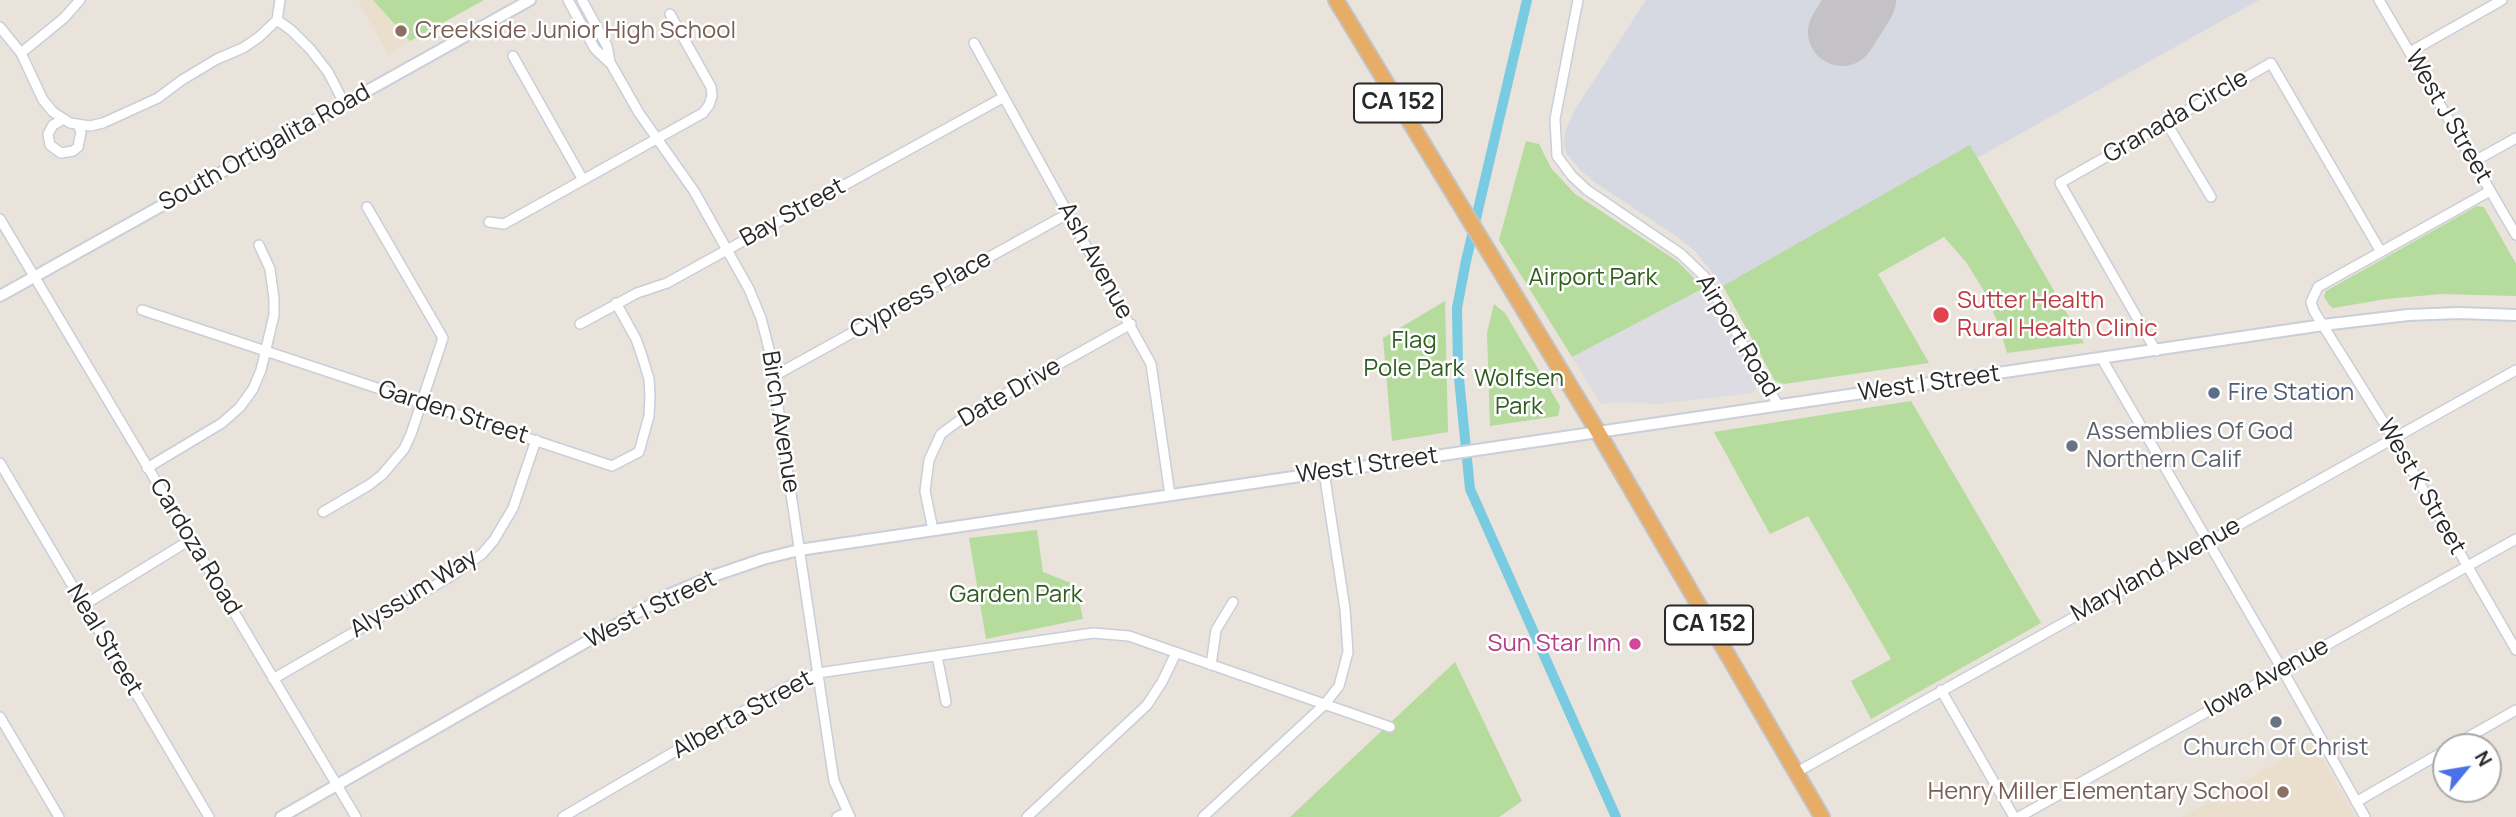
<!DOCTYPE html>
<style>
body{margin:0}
#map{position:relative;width:2516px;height:817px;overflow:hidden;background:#e9e3db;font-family:Manrope,sans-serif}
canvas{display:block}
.north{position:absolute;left:2432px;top:733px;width:70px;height:70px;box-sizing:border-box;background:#fff;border:2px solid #a9a9a9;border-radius:50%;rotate:60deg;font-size:19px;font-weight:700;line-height:28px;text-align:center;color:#282828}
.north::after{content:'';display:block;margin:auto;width:24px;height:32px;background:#4b70e7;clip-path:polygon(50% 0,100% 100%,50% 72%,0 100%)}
</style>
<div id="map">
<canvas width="2516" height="817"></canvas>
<div class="north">N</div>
</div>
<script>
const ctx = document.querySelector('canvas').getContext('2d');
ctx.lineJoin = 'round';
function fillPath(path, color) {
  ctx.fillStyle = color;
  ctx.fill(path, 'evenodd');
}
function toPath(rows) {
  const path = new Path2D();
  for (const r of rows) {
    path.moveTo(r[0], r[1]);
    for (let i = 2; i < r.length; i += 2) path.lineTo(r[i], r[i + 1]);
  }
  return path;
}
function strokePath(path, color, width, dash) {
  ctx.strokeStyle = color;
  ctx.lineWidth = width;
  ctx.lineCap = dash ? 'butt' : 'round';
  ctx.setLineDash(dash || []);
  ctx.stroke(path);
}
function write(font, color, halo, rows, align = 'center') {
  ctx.font = font + ' Manrope,sans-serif';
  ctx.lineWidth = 5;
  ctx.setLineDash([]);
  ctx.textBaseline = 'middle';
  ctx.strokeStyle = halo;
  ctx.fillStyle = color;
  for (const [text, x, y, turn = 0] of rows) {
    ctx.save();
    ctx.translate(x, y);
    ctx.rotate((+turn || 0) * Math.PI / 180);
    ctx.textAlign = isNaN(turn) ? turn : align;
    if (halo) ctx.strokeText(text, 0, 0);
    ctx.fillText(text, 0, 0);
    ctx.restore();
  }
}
fillPath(toPath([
 [1704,288,1757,379,1754,393,1658,404,1617,402,1601,404,1572,357]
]), '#dddce2');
fillPath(toPath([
 [358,0,482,0,388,54],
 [2312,742,2356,817,2182,817,2268,768]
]), '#e9dfcc');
fillPath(toPath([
 [1646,0,2259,0,1977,158,1970,146,1723,286,1695,251,1676,236,1597,184,1581,171,1567,154,1564,145,1565,132,1574,111]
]), '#d7d9e2');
fillPath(toPath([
 [373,0,484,0,410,41],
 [1526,141,1539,144,1551,168,1575,194,1677,261,1704,288,1572,357,1499,240],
 [1970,145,2084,343,2007,353,1999,325,1984,291,1966,262,1944,237,1878,274,1929,363,1784,384,1775,381,1723,286],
 [2477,206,2484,207,2516,264,2516,296,2441,294,2386,299,2333,308,2329,305,2324,296,2326,291],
 [1445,301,1448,432,1392,441,1383,338],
 [1494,304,1505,313,1560,406,1558,416,1490,426,1487,333],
 [1911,401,2041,623,1871,719,1851,681,1891,659,1808,516,1770,534,1714,432],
 [1037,530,1043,572,1076,585,1083,619,986,639,969,538],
 [1455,662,1522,801,1499,817,1290,817]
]), '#b5db9d');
strokePath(toPath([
 [1527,0,1466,261,1457,308,1458,368,1470,489,1616,817]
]), '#78cbe1', 10);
strokePath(toPath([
 [1855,0,1860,3]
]), '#c4c2c6', 28);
strokePath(toPath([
 [1842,32,1862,0]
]), '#c4c2c6', 68);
const minor = toPath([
 [568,0,595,49,611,64,639,113,694,191,749,289,761,318,770,353,830,755,834,781,850,817],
 [582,0,607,46,610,62],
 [1578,0,1555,119,1557,156,1572,176,1587,190,1681,254,1704,276,1778,405],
 [2379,0,2516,235],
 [277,20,291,30,311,50,328,72,344,103],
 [277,20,280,0],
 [0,27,21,53,43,100,53,112,70,123,90,126,103,123,158,98,182,80,217,59,243,48,259,37,277,20],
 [974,43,1151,364,1170,495],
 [2410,52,2502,0],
 [21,53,64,18,80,0],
 [513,56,583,180],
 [62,120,53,125,48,134,50,145,61,153,73,151,78,147,81,132,78,125],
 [2166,122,2211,197],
 [2473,162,2516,138],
 [2490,191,2318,287,2311,302,2314,311,2394,439,2516,650],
 [0,219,356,817],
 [489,222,504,224,703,113,709,105,712,96,711,87,670,14],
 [142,310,612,466,639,452,649,416,650,396,649,379,642,356,636,339,616,303],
 [580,324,637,293,667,283,1004,97],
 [2156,351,2060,183,2271,63,2381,252],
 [2102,359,2282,669,2365,817],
 [774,376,1069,213],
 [0,463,209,817],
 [147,468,222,423,240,407,253,389,261,370,274,315,274,299,270,269,259,245],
 [323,512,369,485,382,475,404,449,411,434,443,338,367,207],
 [933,530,925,491,929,460,941,434,964,417,1131,324],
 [84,605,190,540],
 [937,656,946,702],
 [1211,665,1216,630,1233,602],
 [273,679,453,575,482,554,494,540,513,508,536,440],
 [1941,690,2014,817],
 [0,717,59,817],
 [2451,747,2516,710],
 [1797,772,2516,370],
 [2356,802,2446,750],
 [563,817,780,690,818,673,1093,633,1129,636,1390,727],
 [837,817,848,812],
 [1027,817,1147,705,1162,682,1176,653],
 [1203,817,1324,705,1339,686,1348,652,1345,609,1324,472],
 [2019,817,2516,539]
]);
const tertiary = toPath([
 [0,296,530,0],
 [281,817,668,595,713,576,763,559,799,550,2323,325,2408,315,2459,313,2516,315]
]);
const trunk = toPath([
 [1336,0,1598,432,1822,817]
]);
strokePath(minor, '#caced9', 12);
strokePath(tertiary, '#caced9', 14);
strokePath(trunk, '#c3c3c3', 18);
strokePath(minor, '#fff', 9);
strokePath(tertiary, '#fff', 10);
strokePath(trunk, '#e7ac66', 14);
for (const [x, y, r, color] of [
 [401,31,7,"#8d6e63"],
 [1941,315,9,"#e0444e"],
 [2214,393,7,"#5c6f8a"],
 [2072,446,7,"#6b7280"],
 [1635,644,7,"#d1479c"],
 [2276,722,7,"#6b7280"],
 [2283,792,7,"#8d6e63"]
]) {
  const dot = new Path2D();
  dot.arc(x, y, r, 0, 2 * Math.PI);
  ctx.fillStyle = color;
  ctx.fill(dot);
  strokePath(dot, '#fff', 2.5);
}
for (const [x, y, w] of [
 [1398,103,88],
 [1709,625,88]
]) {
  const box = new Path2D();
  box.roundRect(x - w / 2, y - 19.5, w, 39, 5);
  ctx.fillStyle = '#fff';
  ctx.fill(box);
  strokePath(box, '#282828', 2);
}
write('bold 23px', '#282828', null, [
 ["CA 152",1398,103],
 ["CA 152",1709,625]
]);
write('24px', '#785e54', '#fff', [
 ["Creekside Junior High School",415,31],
 ["Henry Miller Elementary School",2269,792,"right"]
], 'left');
write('24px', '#282828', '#fff', [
 ["Granada Circle",2176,117,-30],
 ["West J Street",2448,117,60],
 ["South Ortigalita Road",265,148,-29],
 ["Bay Street",793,213,-29],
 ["Ash Avenue",1095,261,61],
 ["Cypress Place",921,295,-29],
 ["Airport Road",1737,336,59],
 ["West I Street",1929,384,-8],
 ["Date Drive",1010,393,-30],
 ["Garden Street",453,413,18],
 ["Birch Avenue",780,422,81],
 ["West I Street",1367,466,-8],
 ["West K Street",2421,487,60],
 ["Cardoza Road",195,547,59],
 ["Maryland Avenue",2156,570,-29],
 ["Alyssum Way",414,594,-32],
 ["West I Street",651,610,-27],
 ["Neal Street",104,640,59],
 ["Iowa Avenue",2267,678,-29],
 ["Alberta Street",743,715,-29]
]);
write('24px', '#305d21', '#fff', [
 ["Airport Park",1593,278],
 ["Flag",1414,341],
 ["Pole Park",1414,369],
 ["Wolfsen",1519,379],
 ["Park",1519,407],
 ["Garden Park",1016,595]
]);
write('24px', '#be3a42', '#fff', [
 ["Sutter Health",1957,301],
 ["Rural Health Clinic",1957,329]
], 'left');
write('24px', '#4e5e75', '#fff', [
 ["Fire Station",2228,393]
], 'left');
write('24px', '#5b616d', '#fff', [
 ["Assemblies Of God",2086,432],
 ["Northern Calif",2086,460],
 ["Church Of Christ",2276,748,"center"]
], 'left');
write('24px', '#b23c85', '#fff', [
 ["Sun Star Inn",1621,644]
], 'right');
</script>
